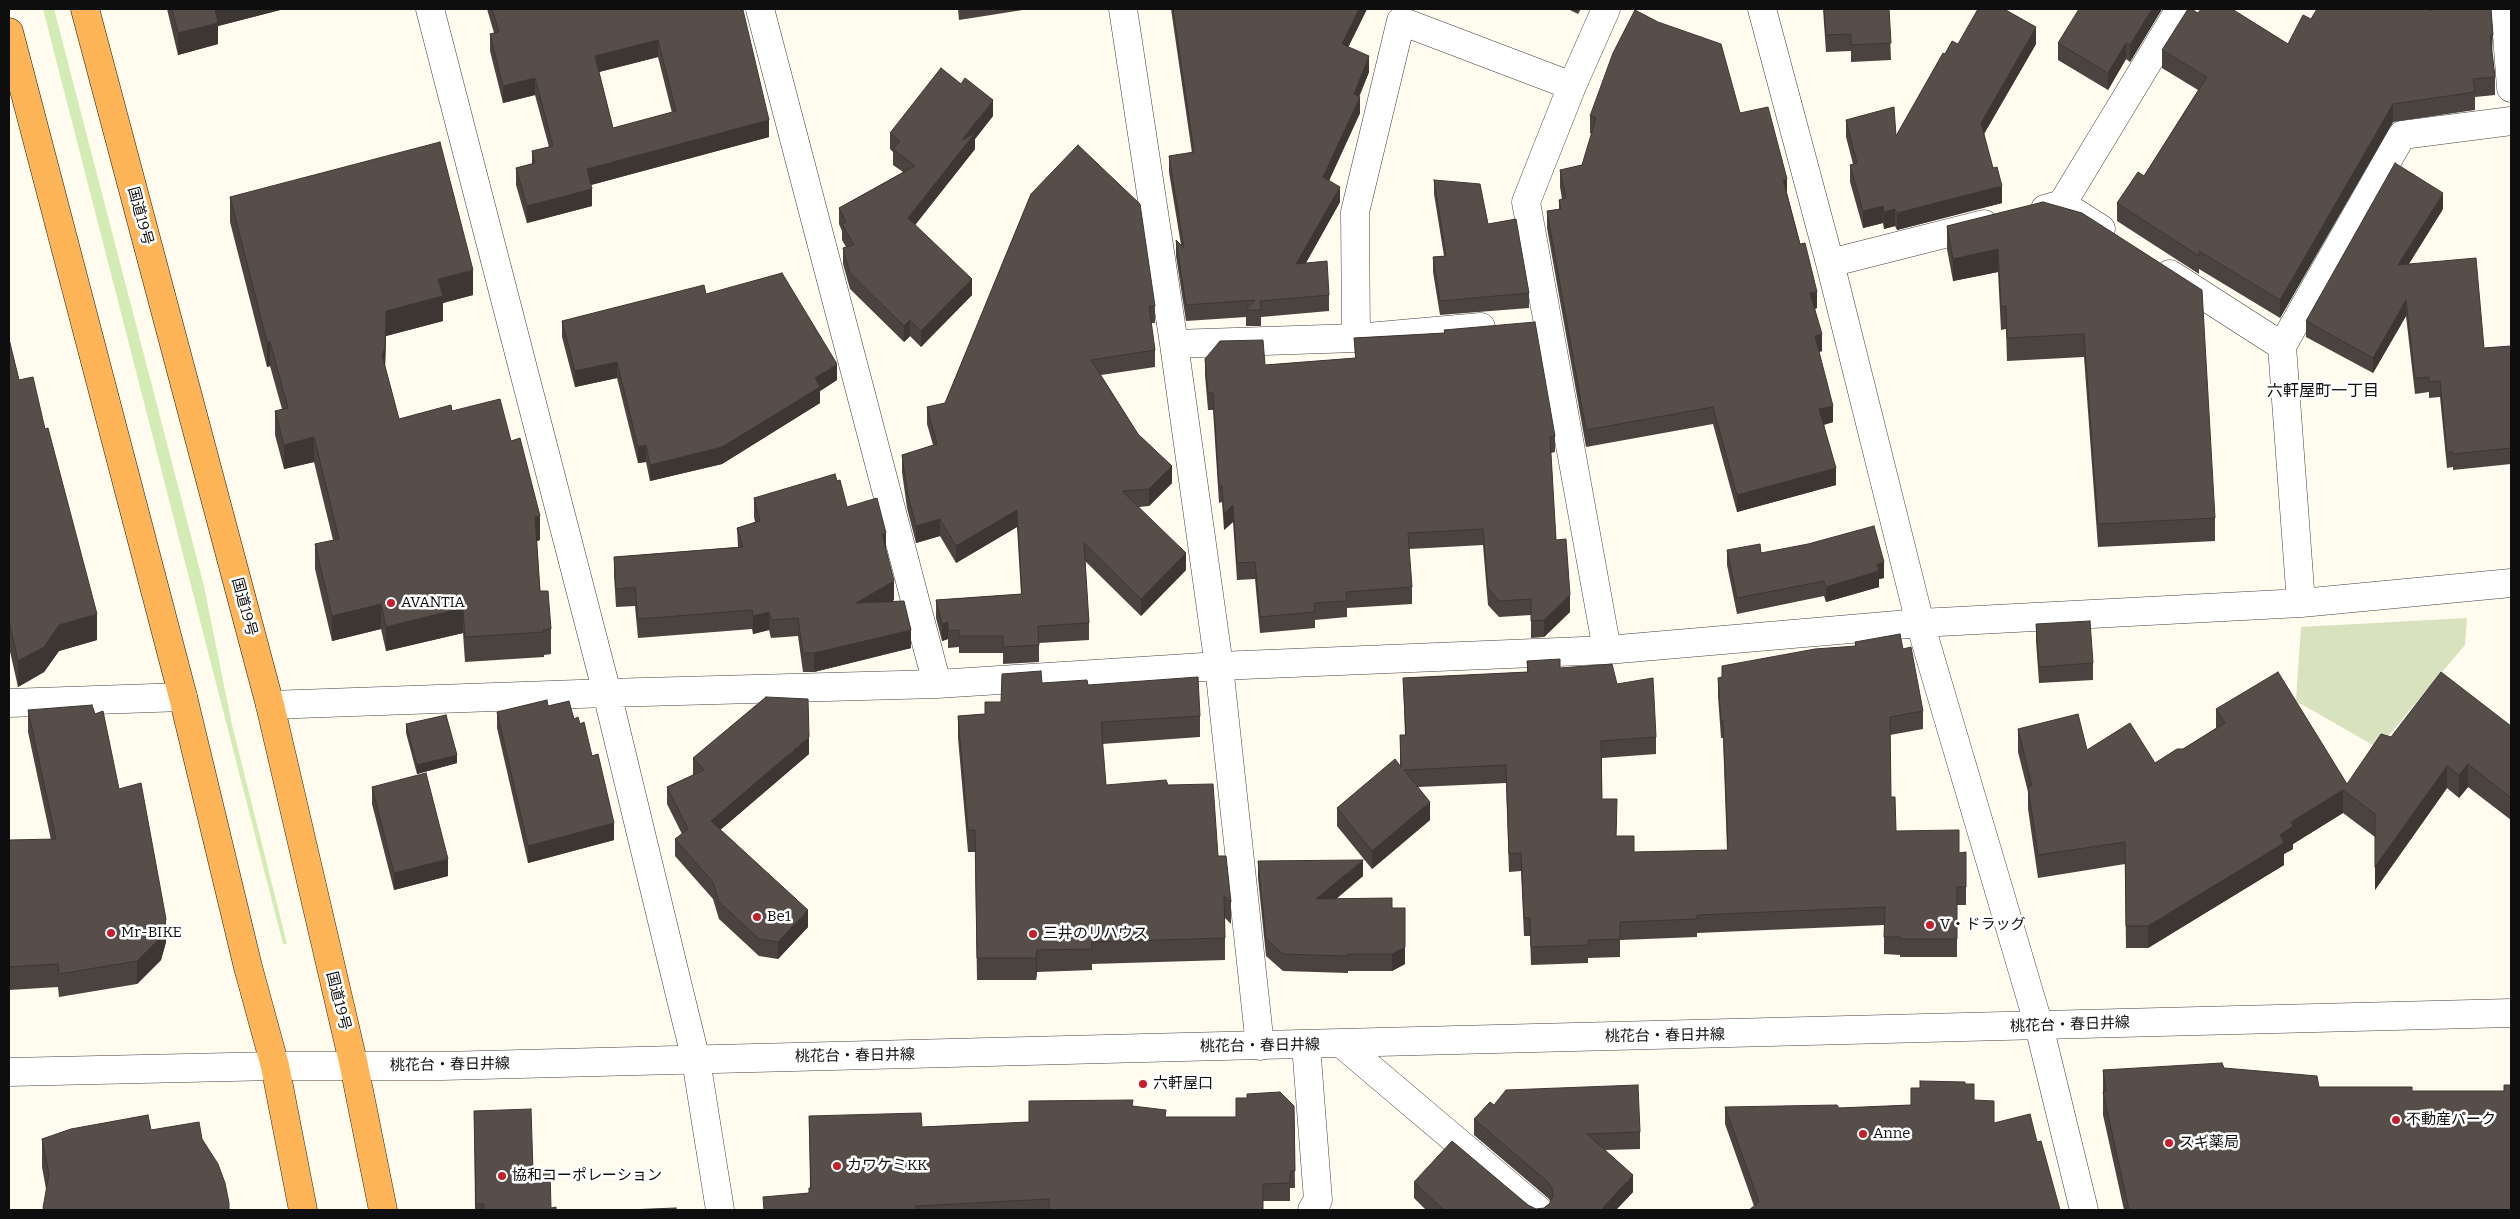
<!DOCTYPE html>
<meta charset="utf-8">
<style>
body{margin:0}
#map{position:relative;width:2520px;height:1219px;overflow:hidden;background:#fffbee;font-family:Bitter,serif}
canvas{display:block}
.frame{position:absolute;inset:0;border:10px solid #0e0e0e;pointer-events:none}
</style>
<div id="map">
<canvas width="2520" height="1219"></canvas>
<div class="frame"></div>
</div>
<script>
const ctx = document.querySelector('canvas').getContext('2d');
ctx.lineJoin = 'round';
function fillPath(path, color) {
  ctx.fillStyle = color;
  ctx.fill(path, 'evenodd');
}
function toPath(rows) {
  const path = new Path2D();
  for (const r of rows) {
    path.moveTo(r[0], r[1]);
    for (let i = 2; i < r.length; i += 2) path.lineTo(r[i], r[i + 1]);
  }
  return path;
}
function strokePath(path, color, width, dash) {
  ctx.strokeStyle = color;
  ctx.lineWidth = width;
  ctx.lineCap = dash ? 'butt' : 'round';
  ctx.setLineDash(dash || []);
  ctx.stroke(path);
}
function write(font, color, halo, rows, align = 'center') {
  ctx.font = font + ' Bitter,"Noto Sans JP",serif';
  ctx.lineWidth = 5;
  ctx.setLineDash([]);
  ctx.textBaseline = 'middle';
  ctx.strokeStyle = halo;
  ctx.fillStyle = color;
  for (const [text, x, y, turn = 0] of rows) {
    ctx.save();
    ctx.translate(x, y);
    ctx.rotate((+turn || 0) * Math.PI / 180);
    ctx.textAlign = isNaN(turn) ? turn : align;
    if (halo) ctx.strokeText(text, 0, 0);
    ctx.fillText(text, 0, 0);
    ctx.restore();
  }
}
fillPath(toPath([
 [43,9,54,9,204,586,232,725,287,944,283,944]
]), '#d3ecb6');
fillPath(toPath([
 [2467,618,2465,645,2378,748,2296,701,2301,627]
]), '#d8e2be');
const minor = toPath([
 [430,9,607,693,680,995,696,1060,720,1210],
 [760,9,937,684],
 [1123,9,1174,344,1219,666,1260,1046],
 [1606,9,1572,86,1526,202,1607,650],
 [1762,9,1830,263,1920,623,2039,1026],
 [2505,9,2511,88],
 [2062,204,2101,229],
 [2045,209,2062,204,2180,9],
 [1830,263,1984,224],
 [2170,274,2282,346,2301,603],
 [1356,338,1355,212,1401,21,1572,86],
 [1174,344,1356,338,1481,327],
 [2282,346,2402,135,2511,121],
 [9,703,183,697],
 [270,705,607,693,937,684,1219,666,1607,650,1920,623,2301,603,2511,583],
 [1342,1044,1538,1210],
 [1306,1045,1318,1200,1312,1210]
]);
const tertiary = toPath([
 [2039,1026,2084,1210],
 [9,1072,275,1066,442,1066,2511,1013]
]);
const trunk = toPath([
 [85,9,270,705,354,1066,383,1210],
 [9,32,183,697,248,967,275,1066,303,1210]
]);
strokePath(minor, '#414141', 29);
strokePath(tertiary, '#414141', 29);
strokePath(trunk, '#1f1f1f', 29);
strokePath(minor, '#fff', 28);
strokePath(tertiary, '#fff', 28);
strokePath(trunk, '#fdb557', 28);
fillPath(toPath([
 [167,9,284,9,218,26,218,44,178,55],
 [487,9,737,9,769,137,591,185,592,206,527,223,516,185,516,168,532,164,532,151,549,147,535,95,503,103,490,51,490,34,494,33],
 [658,57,672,113,613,128,599,72],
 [958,9,1029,9,959,20],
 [1171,9,1367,9,1348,47,1369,72,1359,96,1360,113,1329,181,1340,202,1306,263,1329,295,1329,311,1261,317,1261,326,1246,326,1246,317,1186,321,1176,256,1176,240,1181,245,1169,172,1169,156,1192,153],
 [1568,9,1581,9,1578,14],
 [1823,9,1889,9,1891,60,1851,62,1851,51,1826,52],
 [2162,9,2130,62,2126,59,2108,90,2058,60,2058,43],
 [2430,9,2491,9,2493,35,2492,53,2495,77,2495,95,2475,97,2475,110,2393,122,2280,318,2199,269,2199,274,2117,221,2117,203,2144,176,2198,90,2162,68,2162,50,2198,13,2288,44,2311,19,2430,10],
 [2036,44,1984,134,2002,203,1897,230,1895,226,1884,229,1883,223,1863,228,1850,182,1850,165,1853,164,1846,137,1846,120,1896,136,1945,54],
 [1740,113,1787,193,1817,308,1815,309,1822,351,1819,352,1833,422,1824,425,1836,485,1737,512,1713,424,1586,447,1547,228,1547,211,1559,209,1559,200,1562,199,1560,187,1560,170,1582,165,1592,134,1590,133,1590,116],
 [993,116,975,139,975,149,915,225,972,295,921,347,910,336,904,342,850,289,843,264,843,248,846,247,842,240,842,231,839,224,839,208,903,172,893,165,893,152,890,149,890,133],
 [1434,180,1488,224,1529,293,1529,308,1440,315,1433,272,1433,257,1444,256,1434,194],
 [1031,194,1155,306,1155,323,1151,323,1155,350,1155,367,1101,375,1138,434,1172,483,1149,506,1139,507,1186,570,1141,616,1085,561,1089,623,1089,640,1039,643,1039,662,1003,664,1003,653,959,653,959,647,948,648,948,639,942,641,936,618,936,600,1021,594,1017,527,956,563,940,536,916,543,907,508,902,472,902,455,933,445,927,424,927,407,945,403],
 [230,197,473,295,443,303,443,321,386,336,385,366,399,419,452,411,511,441,540,540,537,541,540,591,551,629,551,654,544,655,544,657,465,662,463,633,386,651,381,629,332,641,315,569,315,544,333,540,314,462,284,469,275,435,275,411,282,409,270,366,267,367,230,222],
 [2043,202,2215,518,2215,541,2098,547,2084,357,2007,361,2006,329,2001,330,1998,272,1953,281,1947,249,1947,226],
 [2443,209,2409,264,2484,348,2511,346,2511,464,2453,470,2453,467,2447,468,2440,397,2429,398,2429,392,2415,394,2406,316,2373,373,2306,337,2306,321],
 [706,294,837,380,820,391,820,403,722,464,650,481,646,462,638,463,617,378,575,387,562,337,562,321],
 [1444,330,1555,436,1555,452,1551,453,1556,540,1570,612,1544,637,1531,638,1531,615,1499,617,1488,605,1483,545,1409,549,1412,587,1412,604,1347,608,1347,617,1315,620,1315,628,1260,633,1255,579,1237,580,1233,522,1224,530,1222,502,1219,503,1213,410,1208,410,1205,375,1205,359,1265,365,1355,358,1354,338,1444,333],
 [9,339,19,380,45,429,97,640,59,651,44,672,18,687,9,647],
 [837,481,847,507,886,551,894,600,891,601,911,648,814,672,803,672,798,636,771,638,769,630,753,634,752,629,638,638,635,606,616,607,614,575,614,557,738,547,737,528,755,522,754,517,754,498],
 [1727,550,1761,553,1884,578,1879,579,1879,587,1826,602,1824,596,1737,614,1727,565],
 [2036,624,2093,663,2093,680,2039,683,2036,641],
 [1855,642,1903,649,1923,711,1923,729,1890,735,1891,797,1896,831,1959,853,1966,852,1966,905,1957,905,1957,957,1900,957,1900,955,1884,954,1884,925,1697,933,1697,937,1620,940,1620,957,1588,958,1588,963,1531,965,1530,936,1524,936,1521,871,1509,872,1506,783,1418,787,1430,820,1372,869,1337,826,1337,808,1400,766,1400,735,1405,735,1403,678,1527,672,1527,661,1560,668,1617,684,1656,737,1656,754,1602,758,1602,799,1617,817,1616,836,1634,852,1727,850,1723,738,1721,738,1718,696,1718,678,1722,677,1722,666,1855,646],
 [1042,683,1088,685,1200,716,1200,737,1102,744,1106,785,1168,785,1218,856,1231,902,1231,924,1225,918,1225,960,1092,964,1092,970,1037,972,1036,980,977,980,975,852,968,852,958,738,958,716,985,714,1001,702],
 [548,706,574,719,580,724,614,840,528,863,497,728,497,712],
 [2216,709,2347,784,2391,737,2511,726,2511,820,2468,787,2459,798,2447,788,2375,890,2375,837,2343,813,2293,844,2293,849,2284,854,2284,865,2148,948,2126,948,2125,864,2038,878,2028,809,2028,792,2018,752,2018,729,2087,750,2155,763,2183,749,2216,728],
 [28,710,119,789,166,942,161,960,137,984,59,997,58,987,9,990,9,840,51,840,28,732],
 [406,724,457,763,417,774,406,733],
 [809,754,720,830,808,927,778,959,759,956,719,919,713,899,675,856,675,839,682,834,667,804,667,787,693,775,693,758],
 [372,787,448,876,394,890,372,804],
 [1258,861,1363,876,1336,899,1392,908,1405,964,1392,971,1348,971,1348,973,1283,971,1266,956,1258,878],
 [2224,1068,2319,1087,2412,1091,2504,1091,2511,1210,2124,1210,2103,1115,2103,1070],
 [1965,1084,1974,1100,1994,1123,2037,1142,1754,1206,1725,1124,1725,1107,1839,1108,1911,1105],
 [1247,1094,1294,1106,1295,1188,1290,1188,1290,1201,1263,1201,1263,1210,763,1210,809,1193,810,1188,809,1116,922,1127,1029,1122,1133,1106,1166,1117,1236,1117,1247,1098],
 [1494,1105,1640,1132,1640,1149,1605,1150,1633,1192,1616,1210,1426,1210,1414,1198,1414,1182,1528,1205,1536,1209,1544,1208,1550,1203,1551,1202,1548,1198,1474,1135,1474,1119],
 [474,1111,533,1171,551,1208,556,1210,475,1210],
 [151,1130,202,1139,46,1189,42,1167,42,1139]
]), '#4b433f');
fillPath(toPath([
 [214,9,284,9,218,26,218,44,178,55,178,33],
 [1359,9,1367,9,1342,60,1342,44],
 [2152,9,2162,9,2130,62,2130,45],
 [2036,27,2036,44,1981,139,1981,123],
 [658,40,658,57,595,73,595,56],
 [2126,43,2126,59,2108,90,2108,73],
 [1369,56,1369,72,1354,110,1354,94],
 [535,78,535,95,503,103,503,86],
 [1360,97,1360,113,1323,193,1323,177],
 [993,100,993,116,975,139,975,149,908,234,908,218,962,140],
 [2393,104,2393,122,2280,318,2280,300],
 [769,120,769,137,587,186,587,169],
 [1787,179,1787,196,1783,180],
 [2002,186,2002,203,1897,230,1897,213],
 [1340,187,1340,202,1296,280,1296,264],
 [592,189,592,206,527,223,527,206],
 [2443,193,2443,209,2398,281,2398,265],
 [1883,206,1883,223,1863,228,1863,211],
 [1895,209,1895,226,1884,229,1884,212],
 [1998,249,1998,272,1953,281,1953,259],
 [473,270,473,295,443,303,443,321,386,336,385,372,382,355,386,311,438,279],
 [972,279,972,295,921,347,921,331],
 [1817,292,1817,308,1810,310,1810,293],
 [2406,300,2406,316,2373,373,2373,358],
 [910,320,910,336,904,342,904,326],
 [1822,334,1822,351,1815,353,1815,336],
 [267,342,270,342,270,366,267,367],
 [617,362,617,378,575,387,575,371],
 [837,364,837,380,820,391,820,403,722,464,650,481,650,465,815,378],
 [1833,406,1833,422,1819,426,1819,409],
 [314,437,314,462,284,469,284,445],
 [646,445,646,462,638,463,638,447],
 [1172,466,1172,483,1149,506,1149,489],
 [1836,468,1836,485,1737,512,1737,495],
 [1233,505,1233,522,1224,530,1224,514],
 [1017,510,1017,527,956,563,956,546],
 [540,516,540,540,535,542,535,517],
 [940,519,940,536,916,543,916,526],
 [886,533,886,551,882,534],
 [1186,553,1186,570,1141,616,1141,599],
 [1884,562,1884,578,1879,579,1879,587,1826,602,1826,587,1877,564],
 [894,581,894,600,856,622,856,603],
 [1570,595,1570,612,1544,637,1544,620],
 [381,604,381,629,332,641,332,616],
 [463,608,463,633,386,651,386,627],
 [769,612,769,630,753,634,753,616],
 [97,614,97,640,59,651,44,672,18,687,18,661,59,625],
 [948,622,948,639,942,641,942,624],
 [911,630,911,648,814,672,814,653],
 [809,737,809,754,711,838,711,821],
 [457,755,457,763,417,774,417,765],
 [2468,764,2468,787,2459,798,2459,775],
 [2447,766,2447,788,2375,890,2375,867],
 [2343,790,2343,813,2293,844,2293,849,2284,854,2284,865,2148,948,2148,926,2280,835,2291,822],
 [1430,802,1430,820,1372,869,1372,851],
 [614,823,614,840,528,863,528,846],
 [448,859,448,876,394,890,394,873],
 [1363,860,1363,876,1316,916,1316,899],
 [808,910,808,927,778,959,778,942],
 [166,919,166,942,161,960,137,984,137,961],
 [1405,947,1405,964,1392,971,1392,954],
 [1037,950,1037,972,1036,980,1036,958],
 [1633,1175,1633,1192,1616,1210,1601,1210]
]), '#3d3733');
const building = toPath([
 [172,9,215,9,218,23,178,33,172,9],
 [492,9,737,9,738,11,743,10,769,120,587,169,592,189,527,206,516,168,535,163,532,151,553,146,535,78,503,86,490,34,499,32,492,9],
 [658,40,676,111,613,128,595,56,658,40],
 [1173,9,1359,9,1342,44,1369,56,1354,94,1360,97,1323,177,1340,187,1296,264,1327,261,1329,295,1260,301,1261,310,1246,310,1255,300,1186,305,1176,240,1184,248,1169,156,1194,152,1173,9],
 [1824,9,1889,9,1891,43,1851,45,1851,34,1826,35,1824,9],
 [1978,9,2004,9,2036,27,1981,123,1993,168,1997,167,2002,186,1897,213,1895,209,1884,212,1883,206,1863,211,1850,165,1857,163,1846,120,1894,107,1896,136,1943,53,1945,54,1952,41,1958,44,1978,9],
 [2079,9,2152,9,2130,45,2126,43,2108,73,2058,43,2079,9],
 [2188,9,2191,9,2198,13,2201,9,2232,9,2288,44,2303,15,2311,19,2317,9,2428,9,2431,11,2431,9,2491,9,2493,35,2490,35,2495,77,2473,79,2475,92,2393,104,2280,300,2199,251,2199,256,2117,203,2138,172,2144,176,2207,77,2162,50,2188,9],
 [1635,10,1658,22,1721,44,1740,113,1768,107,1787,179,1783,180,1800,244,1805,243,1817,292,1810,293,1822,334,1815,336,1833,406,1819,409,1836,468,1737,495,1713,407,1586,430,1547,211,1561,209,1559,200,1566,198,1560,170,1582,165,1596,118,1590,116,1613,53,1635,10],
 [941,68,961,84,965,78,993,100,962,140,975,133,908,218,972,279,921,331,910,320,904,326,850,273,843,248,854,245,842,224,846,222,839,208,915,166,893,149,900,141,890,133,941,68],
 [440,142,473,270,438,279,443,296,386,311,385,347,382,355,399,419,451,405,452,411,500,399,511,441,520,438,540,516,535,517,540,591,548,591,551,629,543,630,544,632,465,637,463,608,386,627,381,604,332,616,315,544,339,539,314,437,284,445,275,411,288,408,270,342,267,342,230,197,440,142],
 [1078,145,1140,204,1155,306,1149,306,1155,350,1091,360,1138,434,1172,466,1149,489,1122,491,1186,553,1141,599,1084,543,1089,623,1038,626,1039,645,1003,647,1003,636,959,636,959,630,948,631,948,622,942,624,936,600,1022,594,1017,510,956,546,940,519,916,526,907,491,902,455,937,444,927,407,945,403,1031,194,1078,145],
 [2395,163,2443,193,2398,265,2476,258,2484,348,2511,346,2511,448,2453,454,2453,452,2447,452,2440,381,2429,382,2429,377,2415,378,2406,300,2373,358,2306,321,2395,163],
 [1434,180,1480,184,1488,224,1516,219,1529,293,1440,301,1433,257,1446,256,1434,180],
 [2043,202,2082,213,2202,290,2215,518,2098,524,2084,334,2007,338,2006,306,2001,307,1998,249,1953,259,1947,226,2043,202],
 [782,273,837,364,815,378,820,387,722,447,650,465,646,445,638,447,617,362,575,371,562,321,704,285,706,294,782,273],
 [1535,322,1555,436,1550,437,1556,540,1566,539,1570,595,1544,620,1531,621,1531,599,1499,601,1488,588,1483,529,1408,533,1412,587,1346,592,1347,601,1314,603,1315,612,1260,617,1255,562,1237,563,1233,505,1224,514,1222,486,1219,486,1213,393,1208,393,1205,359,1220,341,1263,340,1265,365,1356,358,1354,338,1445,333,1444,330,1535,322],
 [9,339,19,380,33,377,45,429,48,428,97,614,59,625,44,647,18,661,9,621,9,339],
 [835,474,837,481,840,480,847,507,877,498,886,533,882,534,894,581,856,603,904,601,911,630,814,653,803,653,798,618,771,620,769,612,753,616,752,610,638,619,635,587,616,589,614,557,743,547,737,528,760,521,754,498,835,474],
 [1874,526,1884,562,1877,564,1879,571,1826,587,1824,581,1737,598,1727,550,1760,544,1761,553,1808,544,1874,526],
 [2090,621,2093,663,2039,667,2036,624,2090,621],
 [1900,634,1903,649,1911,647,1923,711,1890,717,1891,797,1895,797,1896,831,1959,830,1959,853,1966,852,1966,887,1957,887,1957,939,1900,939,1900,937,1884,937,1885,907,1697,915,1697,919,1620,922,1620,939,1588,940,1588,945,1531,947,1530,918,1524,918,1521,853,1509,854,1506,765,1404,770,1430,802,1372,851,1337,808,1395,759,1401,767,1400,735,1406,735,1403,678,1528,672,1527,661,1560,659,1560,668,1612,664,1617,684,1653,678,1656,737,1601,741,1602,799,1617,799,1616,836,1634,836,1634,852,1728,850,1723,720,1721,720,1718,678,1722,677,1722,666,1815,649,1856,646,1855,642,1900,634],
 [1041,671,1042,683,1087,680,1088,685,1198,677,1200,716,1101,722,1106,785,1166,780,1168,785,1213,784,1218,856,1226,856,1231,902,1224,896,1225,938,1092,942,1092,949,1037,950,1036,958,977,958,975,830,968,830,958,716,985,714,985,702,1001,702,1002,674,1041,671],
 [2278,672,2347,784,2381,734,2391,737,2441,672,2511,726,2511,798,2468,764,2459,775,2447,766,2375,867,2375,814,2343,790,2291,822,2293,826,2280,835,2284,843,2148,926,2126,926,2125,842,2038,855,2028,786,2032,786,2018,729,2078,714,2087,750,2130,723,2155,763,2177,749,2183,749,2225,723,2216,709,2278,672],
 [766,697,808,699,809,737,711,821,808,910,778,942,759,939,719,902,713,882,675,839,688,829,667,787,704,770,693,758,766,697],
 [547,700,548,706,569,701,574,719,578,717,580,724,584,722,592,756,598,754,614,823,528,846,497,712,547,700],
 [92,705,95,714,103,711,119,789,141,783,166,919,161,937,137,961,59,974,58,964,9,967,9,840,56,839,28,710,92,705],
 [446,715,457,755,417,765,406,724,446,715],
 [426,773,448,859,394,873,372,787,426,773],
 [1363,860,1316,899,1392,898,1392,908,1405,908,1405,947,1392,954,1348,954,1348,956,1283,954,1266,939,1258,861,1363,860],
 [2222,1063,2224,1068,2317,1076,2319,1087,2412,1087,2412,1091,2504,1091,2504,1085,2511,1085,2511,1210,2129,1210,2103,1092,2106,1091,2103,1070,2222,1063],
 [1920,1081,1965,1082,1965,1084,1974,1084,1974,1100,1994,1101,1994,1123,2030,1114,2037,1142,2041,1141,2060,1210,1749,1210,1759,1202,1725,1107,1837,1105,1839,1108,1911,1105,1911,1088,1920,1088,1920,1081],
 [1638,1085,1640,1132,1587,1134,1633,1175,1601,1210,1444,1210,1414,1182,1452,1141,1528,1205,1536,1209,1544,1208,1550,1203,1553,1196,1552,1188,1548,1182,1474,1119,1490,1102,1494,1105,1506,1090,1638,1085],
 [1280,1092,1294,1106,1295,1171,1290,1171,1290,1183,1263,1184,1263,1210,1049,1210,1049,1199,916,1206,916,1210,764,1210,763,1197,809,1193,809,1188,811,1188,809,1116,921,1113,922,1127,1029,1122,1029,1101,1133,1100,1132,1106,1166,1110,1165,1117,1236,1117,1236,1098,1247,1098,1247,1094,1280,1092],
 [531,1109,533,1171,550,1171,551,1208,556,1207,556,1210,484,1210,484,1204,476,1204,474,1111,531,1109],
 [148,1115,151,1130,199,1122,202,1139,218,1164,225,1183,229,1203,229,1210,44,1210,43,1208,49,1174,42,1139,71,1129,148,1115],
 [676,1208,676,1210,627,1210,676,1208]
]);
fillPath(building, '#574e49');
strokePath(building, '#3d3733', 1);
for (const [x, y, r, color] of [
 [391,603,5,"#c51e2c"],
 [757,917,5,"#c51e2c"],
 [1930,925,5,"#c51e2c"],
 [111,933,5,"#c51e2c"],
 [1033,934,5,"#c51e2c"],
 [1143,1084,5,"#c51e2c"],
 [2396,1120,5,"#c51e2c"],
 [1863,1134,5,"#c51e2c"],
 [2169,1143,5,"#c51e2c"],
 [837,1166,5,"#c51e2c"],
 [502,1176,5,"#c51e2c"]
]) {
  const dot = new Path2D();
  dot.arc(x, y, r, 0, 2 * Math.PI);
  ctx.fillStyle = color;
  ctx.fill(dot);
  strokePath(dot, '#fff', 2);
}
write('15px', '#0e0e0e', '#fff', [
 ["国道19号",140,216,75],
 ["国道19号",244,607,75],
 ["国道19号",338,1001,76],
 ["桃花台・春日井線",2070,1025,-2],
 ["桃花台・春日井線",1665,1036,-1],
 ["桃花台・春日井線",1260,1046,-1],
 ["桃花台・春日井線",855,1056,-1],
 ["桃花台・春日井線",450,1065,-1]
]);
write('15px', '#0e0e0e', '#fff', [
 ["AVANTIA",401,603],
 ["Be1",767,917],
 ["V・ドラッグ",1940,925],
 ["Mr-BIKE",121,933],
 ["三井のリハウス",1043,934],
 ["六軒屋口",1153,1084],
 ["不動産パーク",2406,1120],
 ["Anne",1873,1134],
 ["スギ薬局",2179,1143],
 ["カワケミKK",847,1166],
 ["協和コーポレーション",512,1176]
], 'left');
write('16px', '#0e0e0e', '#fff', [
 ["六軒屋町一丁目",2323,392]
]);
</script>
